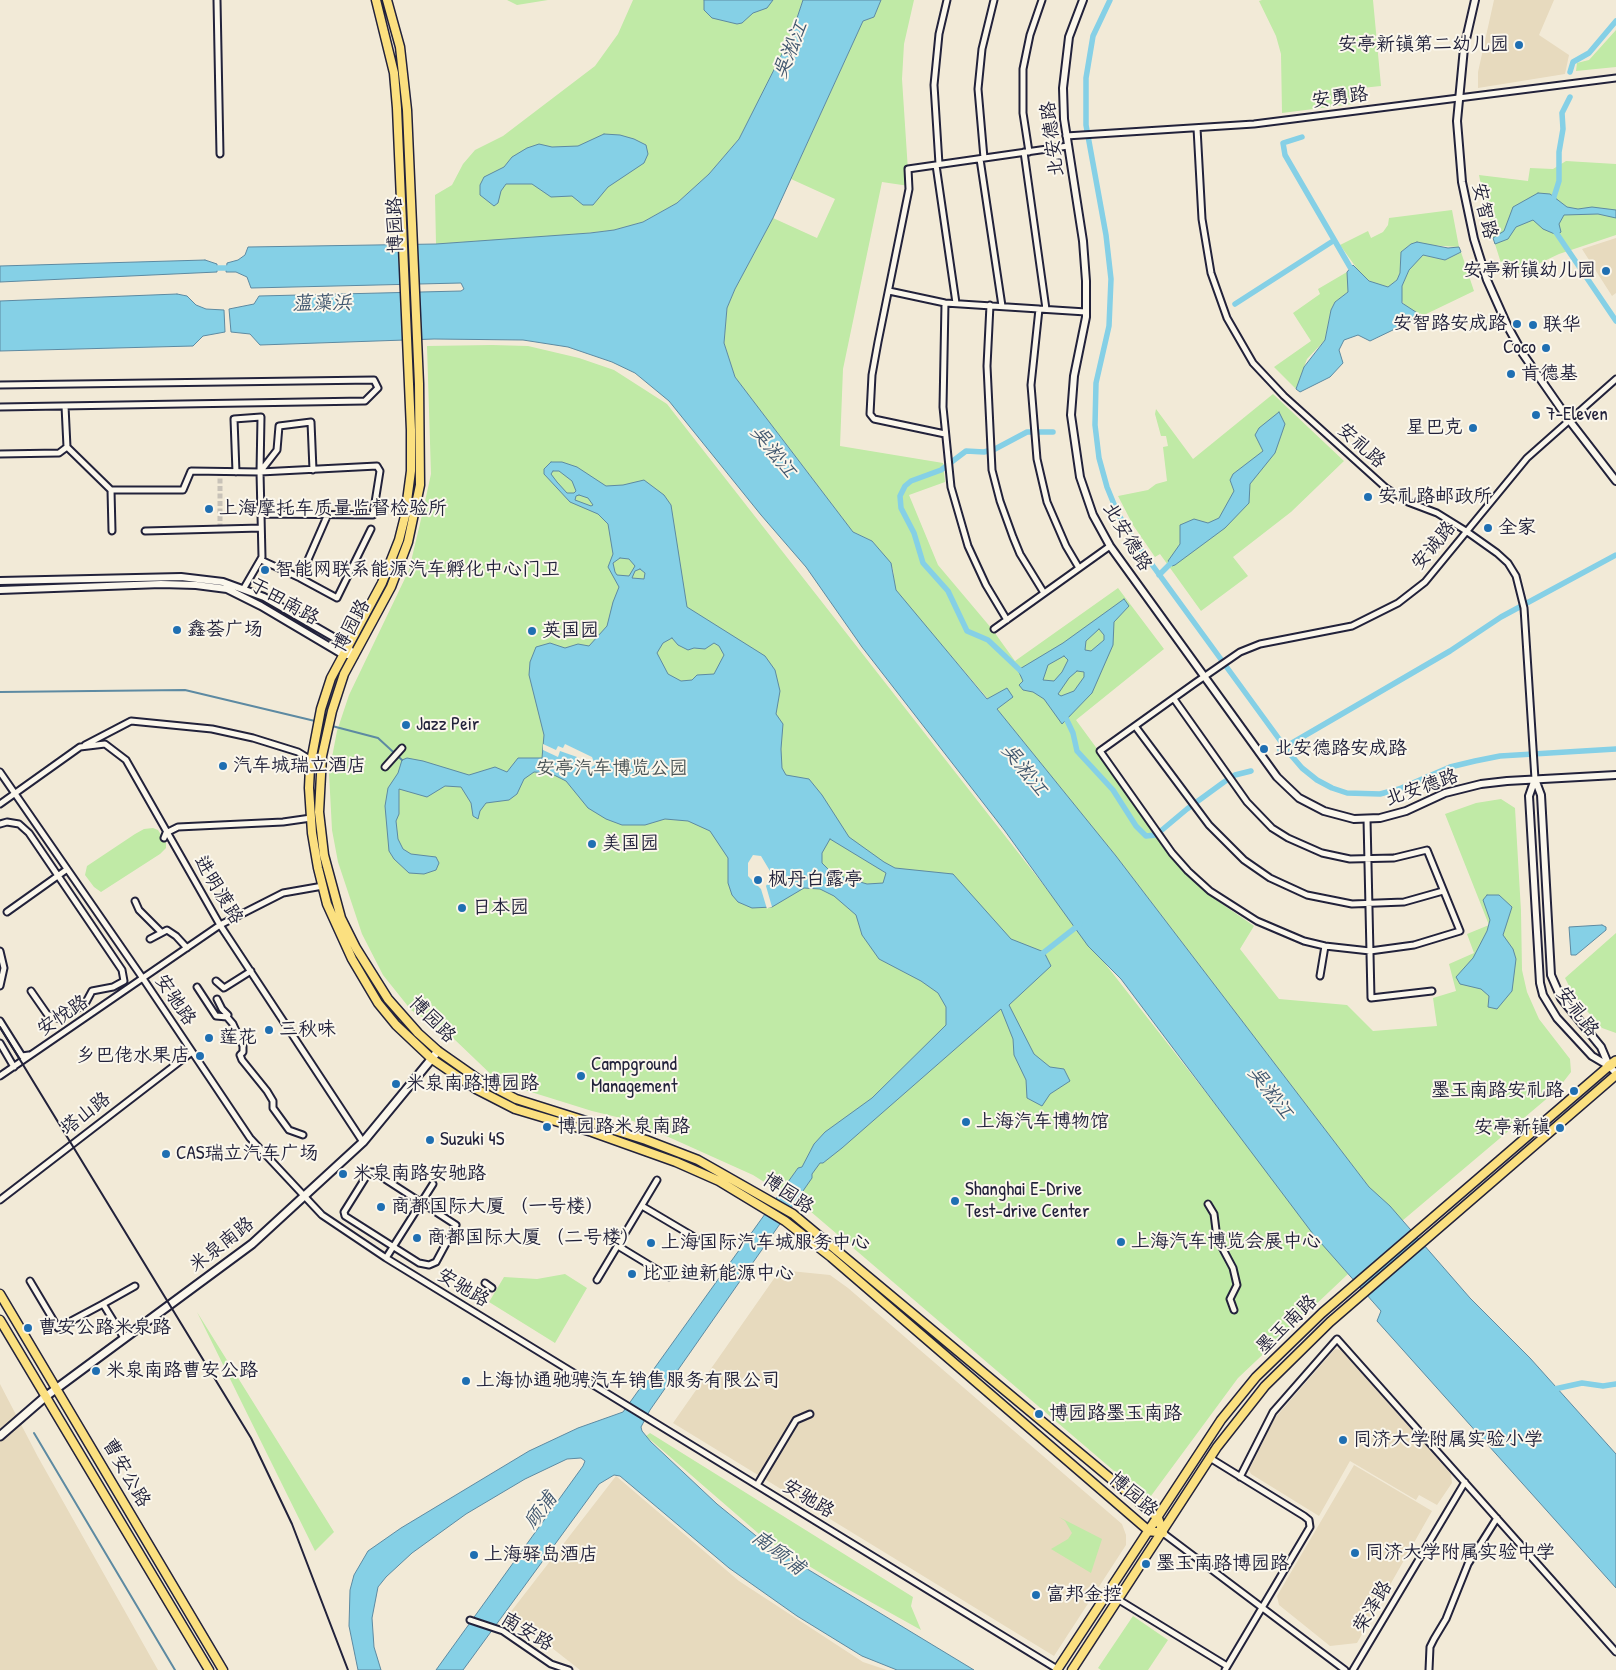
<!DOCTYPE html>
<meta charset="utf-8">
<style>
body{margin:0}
canvas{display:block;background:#f2ead7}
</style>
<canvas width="1616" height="1670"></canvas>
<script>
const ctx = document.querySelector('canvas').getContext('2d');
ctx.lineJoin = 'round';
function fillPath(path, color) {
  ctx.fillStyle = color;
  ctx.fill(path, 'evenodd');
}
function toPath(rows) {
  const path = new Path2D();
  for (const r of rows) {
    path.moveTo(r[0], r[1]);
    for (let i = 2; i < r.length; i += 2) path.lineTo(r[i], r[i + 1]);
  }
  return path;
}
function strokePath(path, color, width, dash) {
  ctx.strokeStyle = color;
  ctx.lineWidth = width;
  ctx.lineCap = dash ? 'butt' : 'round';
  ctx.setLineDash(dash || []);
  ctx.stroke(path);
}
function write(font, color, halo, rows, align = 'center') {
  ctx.font = font + ' "Patrick Hand","LXGW WenKai TC",sans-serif';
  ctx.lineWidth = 4;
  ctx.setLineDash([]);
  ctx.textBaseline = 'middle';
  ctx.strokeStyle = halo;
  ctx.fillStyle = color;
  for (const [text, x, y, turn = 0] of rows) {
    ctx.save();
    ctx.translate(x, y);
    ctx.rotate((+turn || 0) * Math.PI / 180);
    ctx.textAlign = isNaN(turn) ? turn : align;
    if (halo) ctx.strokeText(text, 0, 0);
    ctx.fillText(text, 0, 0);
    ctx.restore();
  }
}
fillPath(toPath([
 [1494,0,1554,0,1539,35,1569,55,1565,74,1478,88,1478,72],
 [1616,238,1616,293,1612,296,1582,249],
 [780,1270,830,1275,848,1288,1122,1524,1126,1535,1126,1545,1054,1656,673,1423],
 [1335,1349,1341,1350,1451,1474,1452,1483,1437,1505,1419,1495,1416,1500,1350,1461,1319,1516,1251,1474,1249,1470,1274,1419],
 [0,1384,38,1457,158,1670,0,1670],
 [1354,1465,1432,1511,1357,1643,1330,1646,1279,1605,1277,1596],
 [616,1476,739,1581,863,1662,887,1670,580,1670,538,1637,506,1618]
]), '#e7dabe');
fillPath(toPath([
 [507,0,548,0,517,5],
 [633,0,803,0,791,36,739,139,709,174,677,203,643,222,614,230,560,236,436,244,435,195,452,185,463,164,475,150,503,136,595,66,618,34],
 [881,0,914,0,904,44,902,79,909,186,882,182,843,369,840,446,943,463,945,482,909,495,938,565,992,629,1015,661,1118,588,1164,649,1076,720,1188,873,1209,895,1254,926,1240,949,1279,999,1347,1005,1373,1031,1437,1026,1433,998,1456,991,1449,964,1474,953,1467,934,1489,925,1445,814,1476,803,1501,799,1515,808,1521,911,1522,970,1527,992,1539,1019,1570,1059,1571,1072,1557,1090,1402,1221,1369,1187,1116,856,997,709,1012,697,1007,688,988,699,895,590,893,569,872,541,853,532,735,377,724,343,727,308,735,289,773,218,817,238,835,199,791,179,863,21,874,17],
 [1262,0,1373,0,1381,86,1352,89,1353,104,1282,113,1281,54,1276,36,1259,1],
 [1616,30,1616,67,1576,71,1577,63,1589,60],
 [1566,161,1616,164,1616,235,1559,254,1506,279,1489,225,1479,175,1528,181,1530,168,1553,169],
 [1452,210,1459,247,1411,244,1401,252,1400,273,1397,280,1388,287,1377,285,1363,277,1340,245,1368,231,1371,238,1383,232,1388,225,1389,218],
 [1461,252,1474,291,1422,316,1404,305,1401,298,1402,286,1409,270,1418,258,1423,255,1445,260],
 [1347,272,1349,280,1348,292,1335,302,1331,310,1325,340,1307,359,1296,389,1274,367,1311,341,1293,313,1320,294,1318,289],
 [492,345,528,346,579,358,614,370,667,404,1348,1274,1238,1378,1148,1500,810,1211,753,1175,633,1121,592,1111,499,1082,453,1038,411,1010,383,975,362,934,338,862,332,830,329,773,337,731,349,695,409,570,422,515,431,474,427,346],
 [1273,394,1344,461,1291,512,1233,557,1248,576,1201,611,1160,554,1155,557,1133,525,1118,496,1148,490,1156,484,1167,481,1163,447,1168,446,1166,436,1161,436,1155,414,1156,409,1193,459],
 [153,828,158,830,166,843,166,848,160,854,101,892,94,887,85,875,87,866,135,834,144,829],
 [1616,933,1616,1033,1602,1028,1574,996,1565,978],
 [565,1274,587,1288,555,1343,489,1302,504,1277,537,1279],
 [197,1312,334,1532,315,1551],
 [650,1433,913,1597,911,1606,921,1630,842,1586,766,1540,646,1436],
 [1059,1517,1102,1539,1091,1573,1051,1549,1068,1539,1072,1533,1065,1521],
 [1133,1616,1168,1640,1148,1670,1101,1670,1098,1668]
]), '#c0eaa6');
const water = toPath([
 [704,0,773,0,767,8,753,13,742,23,737,24,712,18,704,10,704,0],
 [803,0,881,0,874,17,863,21,773,218,735,289,727,308,724,343,735,377,853,532,872,541,891,563,896,590,987,699,1007,688,1013,697,997,709,1116,856,1369,1187,1390,1206,1470,1298,1530,1358,1616,1454,1616,1588,1377,1321,1381,1311,1313,1234,1121,979,1088,946,1005,831,862,647,806,567,761,515,669,401,635,373,612,362,568,347,523,340,434,339,260,345,250,334,231,332,229,309,254,304,259,296,461,291,464,289,461,283,251,288,247,277,236,272,226,272,227,263,238,260,245,255,248,247,436,244,590,233,614,230,643,222,677,203,709,174,739,139,791,36,803,0],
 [604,134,620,135,634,139,646,145,648,154,644,163,608,187,593,205,583,205,572,196,551,197,532,184,506,184,501,191,498,203,494,206,480,195,480,185,484,177,504,167,512,157,527,148,539,144,552,147,578,146,604,134],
 [1538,193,1550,194,1567,207,1578,209,1592,207,1616,210,1616,218,1598,214,1564,215,1559,224,1561,232,1557,235,1543,229,1533,220,1516,227,1508,239,1495,244,1493,238,1504,231,1513,207,1538,193],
 [1417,242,1448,248,1459,247,1461,252,1445,260,1423,255,1409,270,1402,286,1402,303,1422,316,1370,341,1358,335,1344,340,1339,350,1343,363,1330,377,1300,392,1296,389,1304,367,1325,340,1331,310,1335,302,1348,292,1347,272,1353,265,1369,281,1388,287,1397,280,1400,273,1401,252,1411,244,1417,242],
 [205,260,217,264,217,272,0,282,0,266,205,260],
 [177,294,187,296,196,305,206,309,224,310,225,332,203,336,193,346,0,351,0,301,177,294],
 [1279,412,1285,424,1275,453,1250,484,1249,503,1225,528,1175,565,1172,566,1168,561,1180,544,1180,525,1194,519,1208,523,1219,518,1234,491,1230,480,1233,474,1263,451,1255,435,1259,428,1279,412],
 [551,462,562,462,577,467,606,486,623,485,644,480,664,495,671,505,687,607,765,656,775,670,780,691,776,714,783,724,781,749,782,768,786,775,809,779,822,795,849,837,884,862,895,868,953,874,1011,939,1044,952,1051,966,1009,1005,1034,1054,1050,1067,1064,1069,1070,1081,1050,1094,1042,1106,1027,1098,1026,1080,1014,1055,1013,1039,1001,1009,842,1148,823,1163,820,1163,812,1174,812,1178,650,1410,641,1427,642,1431,651,1442,717,1504,766,1544,974,1670,897,1670,862,1656,797,1616,729,1568,620,1476,614,1475,599,1484,463,1670,436,1670,583,1466,585,1461,581,1458,567,1459,525,1479,466,1514,412,1553,386,1577,378,1587,372,1618,374,1647,381,1670,358,1670,349,1626,350,1590,354,1575,368,1551,401,1528,529,1451,578,1428,623,1412,798,1168,802,1167,814,1144,825,1132,872,1098,946,1025,946,1007,938,993,921,981,879,959,862,935,856,915,834,896,820,889,804,888,772,907,752,908,738,902,732,895,728,883,728,858,710,831,688,821,665,819,645,825,622,825,606,819,588,808,566,781,550,773,534,772,524,779,517,794,509,800,486,803,480,811,478,819,473,816,471,803,461,787,445,786,427,797,399,789,399,814,396,821,398,839,403,849,411,854,436,857,439,863,436,870,424,874,409,873,394,859,389,851,385,806,388,788,398,773,402,760,407,758,423,761,469,775,495,767,507,772,518,758,542,758,544,735,529,675,530,662,536,647,550,643,565,648,578,644,589,646,607,626,613,602,619,587,608,567,613,554,608,524,598,514,570,502,544,474,544,469,551,462],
 [553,471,559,471,572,481,576,491,574,493,567,493,557,482,551,474,553,471],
 [579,495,588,498,593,505,591,506,575,500,576,496,579,495],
 [620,558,629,559,635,566,629,576,617,575,615,572,613,563,620,558],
 [640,569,645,573,644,579,632,578,635,571,640,569],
 [672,638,678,645,688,650,694,648,705,649,714,643,719,646,724,655,714,674,697,675,692,680,681,681,668,674,657,653,663,643,672,638],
 [830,839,886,873,883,883,867,884,837,875,830,871,822,863,822,853,830,839],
 [1124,599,1129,606,1114,622,1113,645,1092,693,1062,724,1044,699,1033,692,1023,690,1019,685,1023,681,1018,670,1063,643,1124,599],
 [1099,629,1104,635,1104,640,1091,651,1085,650,1086,641,1099,629],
 [1064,656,1068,660,1062,672,1054,681,1043,680,1048,665,1064,656],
 [1077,671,1084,672,1084,677,1074,691,1061,696,1058,694,1069,678,1077,671],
 [1487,895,1499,895,1512,907,1503,935,1513,949,1516,959,1512,991,1497,1009,1488,1007,1489,996,1481,989,1460,984,1456,977,1473,958,1487,931,1490,920,1483,900,1487,895],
 [1602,925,1606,927,1606,930,1576,955,1571,955,1569,927,1602,925]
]);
fillPath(water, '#85d0e6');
strokePath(water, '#5d8aa2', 1);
fillPath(toPath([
 [543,744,556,750,558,746,563,748,565,744,592,757,595,765,586,770,574,764,577,757,560,751,558,757,543,750],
 [753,855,761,856,770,871,770,880,766,886,772,907,768,908,767,909,761,889,748,876,748,863]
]), '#f2ead7');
strokePath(toPath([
 [0,692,185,690,315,721],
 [332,726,378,738,402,760],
 [34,1433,175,1670]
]), '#5d8aa2', 2);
strokePath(toPath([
 [1110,0,1093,36,1086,78,1086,125,1106,235,1111,279,1109,326,1096,383,1095,425,1099,458,1107,487,1118,514,1134,540,1290,754,1302,768,1317,780,1332,788,1347,793,1380,794,1399,789,1450,767,1475,761,1500,756,1616,749],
 [1570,72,1573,62,1589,53,1616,21],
 [1302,137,1283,143,1285,155,1350,267],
 [1553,200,1559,181,1559,152,1563,129,1562,113,1570,97],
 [1555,231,1616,321],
 [210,268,234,268],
 [1235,304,1333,241],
 [1159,575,1172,562],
 [1024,674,988,640,967,631,948,591,923,563,914,533,901,508,900,496,905,486,911,481,941,470,966,451,984,452,995,449,1027,432,1053,432],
 [1064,714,1073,733,1077,751,1113,790,1136,826,1146,836,1156,835,1187,809,1224,782,1235,775,1251,771],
 [1280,750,1450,651,1501,617,1616,555],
 [1038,957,1080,924],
 [1550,1390,1582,1383,1603,1386,1616,1384]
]), '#85d0e6', 5.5);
strokePath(toPath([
 [220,471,220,529]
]), '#c8c2b8', 5, [5, 2.5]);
const minor = toPath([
 [217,0,220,154],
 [1197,128,1202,219,1211,273,1227,318,1253,363,1284,396,1386,488,1408,502,1437,513,1466,531,1497,553,1508,563,1516,576,1524,608,1535,779],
 [1066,136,1254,124,1616,78],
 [1024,152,1046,309],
 [1029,152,1023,113,1023,69,1030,35,1042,0],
 [984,158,978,89,982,49,994,0],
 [980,159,1002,306],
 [939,164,934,85,939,34,947,0],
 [936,165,956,303],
 [889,291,945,303,1086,312],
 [945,303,943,407,951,487,968,546,986,585,1007,620],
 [990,305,987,366,992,470,1000,501,1013,537,1020,554,1044,593],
 [1039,309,1031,385,1037,459,1047,502,1066,546,1079,568],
 [0,385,374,380,378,388,365,401,0,407],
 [65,406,67,447,111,490,112,531],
 [945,434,874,419,870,414,872,375,878,342,909,189,908,169,1068,146],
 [0,454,59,453,67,447],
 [236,472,234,419,261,417,260,472],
 [260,472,377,466,380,471,373,515,262,514],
 [260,472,277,450,279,426,311,422,313,470],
 [111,490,183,490,191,471,260,472,262,557,244,588],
 [145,531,261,528],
 [261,560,300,578,328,514],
 [300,578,337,598,371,529],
 [994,629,1110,546],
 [1174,699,1247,802,1272,828,1288,838,1322,853,1350,859,1394,858,1427,850,1460,931,1414,945,1370,951,1325,946,1304,941,1257,921,1210,891,1188,871,1172,853,1100,751,1195,683,1240,652,1260,644,1352,626,1398,603,1425,582,1527,458,1616,379],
 [1135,726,1209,825,1244,860,1270,878,1307,895,1352,904,1404,902,1443,891],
 [85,745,131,721,212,729,253,738,298,752,311,760],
 [385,767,402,748],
 [0,772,144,980,250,1138,322,1215,386,1258,1057,1669],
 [0,804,80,747,105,744,126,760,220,925,363,1142],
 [1367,819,1371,998,1432,991],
 [0,824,7,822,19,824,29,833,122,970,124,981,113,987,92,991,85,1004,60,1019,47,1014,31,991],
 [164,838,166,833,178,827,283,822,311,818],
 [135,901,139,910,161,932],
 [7,912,66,870],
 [150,939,167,930,176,936,187,948],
 [0,951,4,968,0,986],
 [1320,976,1325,946],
 [216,981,224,988,251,971],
 [197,987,216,1016,227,1017,233,1024,243,1046,243,1052,240,1055,242,1060,267,1091,273,1101,273,1108,289,1130,303,1135],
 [217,999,222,1009,228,1015,227,1017],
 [0,1021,22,1056,29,1055],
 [0,1043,14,1067],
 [0,1076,220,925,283,893,323,886],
 [369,1172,374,1172,456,1225,436,1262,429,1265,419,1263,345,1216,344,1212,369,1172],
 [0,1200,192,1052],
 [1208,1204,1214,1214,1217,1238,1233,1268,1237,1285,1230,1299,1234,1310],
 [642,1206,696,1238],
 [618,1246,669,1277],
 [386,1258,433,1184],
 [597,1280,657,1180],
 [30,1281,58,1328,103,1304,124,1338],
 [485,1283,492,1288],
 [103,1304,135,1286],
 [1210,1458,1304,1516,1309,1520,1310,1527,1225,1670],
 [1240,1477,1273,1412,1337,1339,1616,1652],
 [757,1485,796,1420,810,1414],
 [1163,1533,1345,1670],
 [1119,1600,1227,1666],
 [470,1620,503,1631,551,1664,569,1670],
 [1353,1670,1465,1482],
 [1429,1670,1430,1647,1434,1639,1446,1619,1468,1564,1497,1518]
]);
const tertiary = toPath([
 [1083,0,1069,37,1063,88,1064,119,1083,241,1086,281,1086,317,1074,376,1071,415,1080,477,1093,515,1110,546,1277,777,1299,798,1324,811,1354,819,1380,818,1406,811,1445,793,1481,784,1507,781,1616,775],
 [1475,0,1464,48,1457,121,1462,182,1474,239,1487,280,1508,327,1523,354,1569,420,1616,481],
 [0,581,181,577,223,582,264,597,347,645,354,656],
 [0,590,161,584,196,585,227,589,261,606,342,654,348,655],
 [1535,779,1529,796,1540,983,1543,995,1557,1018,1592,1056,1609,1066,1616,1073],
 [1535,779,1541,795,1551,975,1561,998,1601,1047,1609,1066]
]);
const secondary = toPath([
 [0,1436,45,1397,252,1244,363,1142,438,1051]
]);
const primary = toPath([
 [376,0,394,73,397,108,411,430,411,471,405,516,399,540,382,583,331,678,321,709,310,767,309,788,312,833,318,868,327,904,352,959,378,1003,396,1025,432,1059,476,1089,515,1109,592,1132,676,1162,719,1181,785,1221,831,1257,1149,1531,1163,1533],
 [387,0,400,47,407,110,419,384,420,485,408,542,391,587,344,674,332,711,322,756,319,812,324,855,341,918,356,948,388,999,418,1033,438,1051,478,1079,516,1099,646,1140,698,1160,793,1214,1158,1518,1163,1533],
 [1057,1670,1221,1420,1256,1377,1322,1313,1609,1066],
 [1072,1670,1217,1447,1265,1386,1330,1322,1616,1075]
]);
const trunk = toPath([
 [0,1294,223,1670],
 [0,1320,209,1670]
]);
const motorway = toPath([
 [1609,1066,1616,1061]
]);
strokePath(minor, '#22223b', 9);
strokePath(tertiary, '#22223b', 10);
strokePath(secondary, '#22223b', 11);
strokePath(primary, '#22223b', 11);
strokePath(trunk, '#22223b', 11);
strokePath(motorway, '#22223b', 12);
strokePath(minor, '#fbf7ec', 5);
strokePath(tertiary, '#fbf7ec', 6);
strokePath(secondary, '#fbf7ec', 7);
strokePath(primary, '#fbe080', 8);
strokePath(trunk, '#fbe080', 8);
strokePath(motorway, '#fbe080', 9);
strokePath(toPath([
 [0,1027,251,1438,292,1524,348,1670]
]), '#22223b', 2);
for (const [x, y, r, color] of [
 [1519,45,5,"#1f6fb2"],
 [1606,271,5,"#1f6fb2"],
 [1517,324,5,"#1f6fb2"],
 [1533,325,5,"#1f6fb2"],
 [1546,348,5,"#1f6fb2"],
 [1511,374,5,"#1f6fb2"],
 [1536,415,5,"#1f6fb2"],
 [1473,428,5,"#1f6fb2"],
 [1368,497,5,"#1f6fb2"],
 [209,509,5,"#1f6fb2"],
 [1488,528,5,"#1f6fb2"],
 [265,570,5,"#1f6fb2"],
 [177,630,5,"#1f6fb2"],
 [532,631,5,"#1f6fb2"],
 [406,725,5,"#1f6fb2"],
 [1264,749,5,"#1f6fb2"],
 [223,766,5,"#1f6fb2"],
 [592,844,5,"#1f6fb2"],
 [758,880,5,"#1f6fb2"],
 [462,908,5,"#1f6fb2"],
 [269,1030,5,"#1f6fb2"],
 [209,1038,5,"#1f6fb2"],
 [200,1056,5,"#1f6fb2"],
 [581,1076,5,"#1f6fb2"],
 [396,1084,5,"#1f6fb2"],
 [1574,1091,5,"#1f6fb2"],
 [966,1122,5,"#1f6fb2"],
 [547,1127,5,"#1f6fb2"],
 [1560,1128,5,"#1f6fb2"],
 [430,1140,5,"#1f6fb2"],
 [166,1154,5,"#1f6fb2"],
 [343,1174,5,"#1f6fb2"],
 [955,1201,5,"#1f6fb2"],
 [381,1207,5,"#1f6fb2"],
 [417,1238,5,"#1f6fb2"],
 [1121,1242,5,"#1f6fb2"],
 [651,1243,5,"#1f6fb2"],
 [632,1274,5,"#1f6fb2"],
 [28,1328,5,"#1f6fb2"],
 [96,1371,5,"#1f6fb2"],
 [466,1381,5,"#1f6fb2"],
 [1039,1414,5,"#1f6fb2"],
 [1343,1440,5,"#1f6fb2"],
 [1355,1553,5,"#1f6fb2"],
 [474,1555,5,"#1f6fb2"],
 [1146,1564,5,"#1f6fb2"],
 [1036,1595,5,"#1f6fb2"]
]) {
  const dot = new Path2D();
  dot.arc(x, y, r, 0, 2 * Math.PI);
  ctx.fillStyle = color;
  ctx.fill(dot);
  strokePath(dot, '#fbf7ec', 2);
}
write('19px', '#22223b', '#fbf7ec', [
 ["安亭新镇第二幼儿园",1509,45,"right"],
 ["安亭新镇幼儿园",1596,271,"right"],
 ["安智路安成路",1507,324,"right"],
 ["联华",1543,325],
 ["Coco",1536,348,"right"],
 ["肯德基",1521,374],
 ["7-Eleven",1546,415],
 ["星巴克",1463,428,"right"],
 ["安礼路邮政所",1378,497],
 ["上海摩托车质量监督检验所",219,509],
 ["全家",1498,528],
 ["智能网联系能源汽车孵化中心门卫",275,570],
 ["鑫荟广场",187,630],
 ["英国园",542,631],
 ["Jazz Peir",416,725],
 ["北安德路安成路",1274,749],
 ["汽车城瑞立酒店",233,766],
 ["美国园",602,844],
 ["枫丹白露亭",768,880],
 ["日本园",472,908],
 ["三秋味",279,1030],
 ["莲花",219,1038],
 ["乡巴佬水果店",190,1056,"right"],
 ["Campground",591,1065],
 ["Management",591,1087],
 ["米泉南路博园路",406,1084],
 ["墨玉南路安礼路",1564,1091,"right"],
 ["上海汽车博物馆",976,1122],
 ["博园路米泉南路",557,1127],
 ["安亭新镇",1550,1128,"right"],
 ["Suzuki 4S",440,1140],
 ["CAS瑞立汽车广场",176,1154],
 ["米泉南路安驰路",353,1174],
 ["Shanghai E-Drive",965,1190],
 ["Test-drive Center",965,1212],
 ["商都国际大厦 （一号楼）",391,1207],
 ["商都国际大厦 （二号楼）",427,1238],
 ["上海汽车博览会展中心",1131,1242],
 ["上海国际汽车城服务中心",661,1243],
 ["比亚迪新能源中心",642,1274],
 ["曹安公路米泉路",38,1328],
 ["米泉南路曹安公路",106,1371],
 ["上海协通驰骋汽车销售服务有限公司",476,1381],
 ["博园路墨玉南路",1049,1414],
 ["同济大学附属实验小学",1353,1440],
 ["同济大学附属实验中学",1365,1553],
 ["上海驿岛酒店",484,1555],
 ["墨玉南路博园路",1156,1564],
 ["富邦金控",1046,1595]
], 'left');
write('19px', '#22223b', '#fbf7ec', [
 ["安勇路",1340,98,-7],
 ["北安德路",1053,139,-97],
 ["安智路",1484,211,77],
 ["博园路",396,225,-92],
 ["安礼路",1361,446,42],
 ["北安德路",1127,537,59],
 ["安诚路",1434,546,-50],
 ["于田南路",284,602,29],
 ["博园路",352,626,-62],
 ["北安德路",1422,788,-19],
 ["进明渡路",218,890,59],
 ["安驰路",175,1000,56],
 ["安礼路",1577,1012,53],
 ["安悦路",63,1016,-34],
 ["博园路",432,1020,45],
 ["塔山路",86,1114,-38],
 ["博园路",788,1194,34],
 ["米泉南路",222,1245,-38],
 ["安驰路",463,1288,31],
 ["墨玉南路",1287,1325,-44],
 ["曹安公路",126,1473,60],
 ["博园路",1133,1495,40],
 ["安驰路",808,1499,31],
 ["荣泽路",1373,1607,-59],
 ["南安路",527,1632,31]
]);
write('19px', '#4a5456', '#fbf7ec', [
 ["安亭汽车博览公园",612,769]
]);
write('italic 20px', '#40566e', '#fbf7ec', [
 ["吴淞江",791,50,-67],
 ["蕰藻浜",322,304,-1],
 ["吴淞江",773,452,52],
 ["吴淞江",1024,770,52],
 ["吴淞江",1270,1093,53],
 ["顾浦",541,1511,-54],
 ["南顾浦",778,1553,37]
]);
</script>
